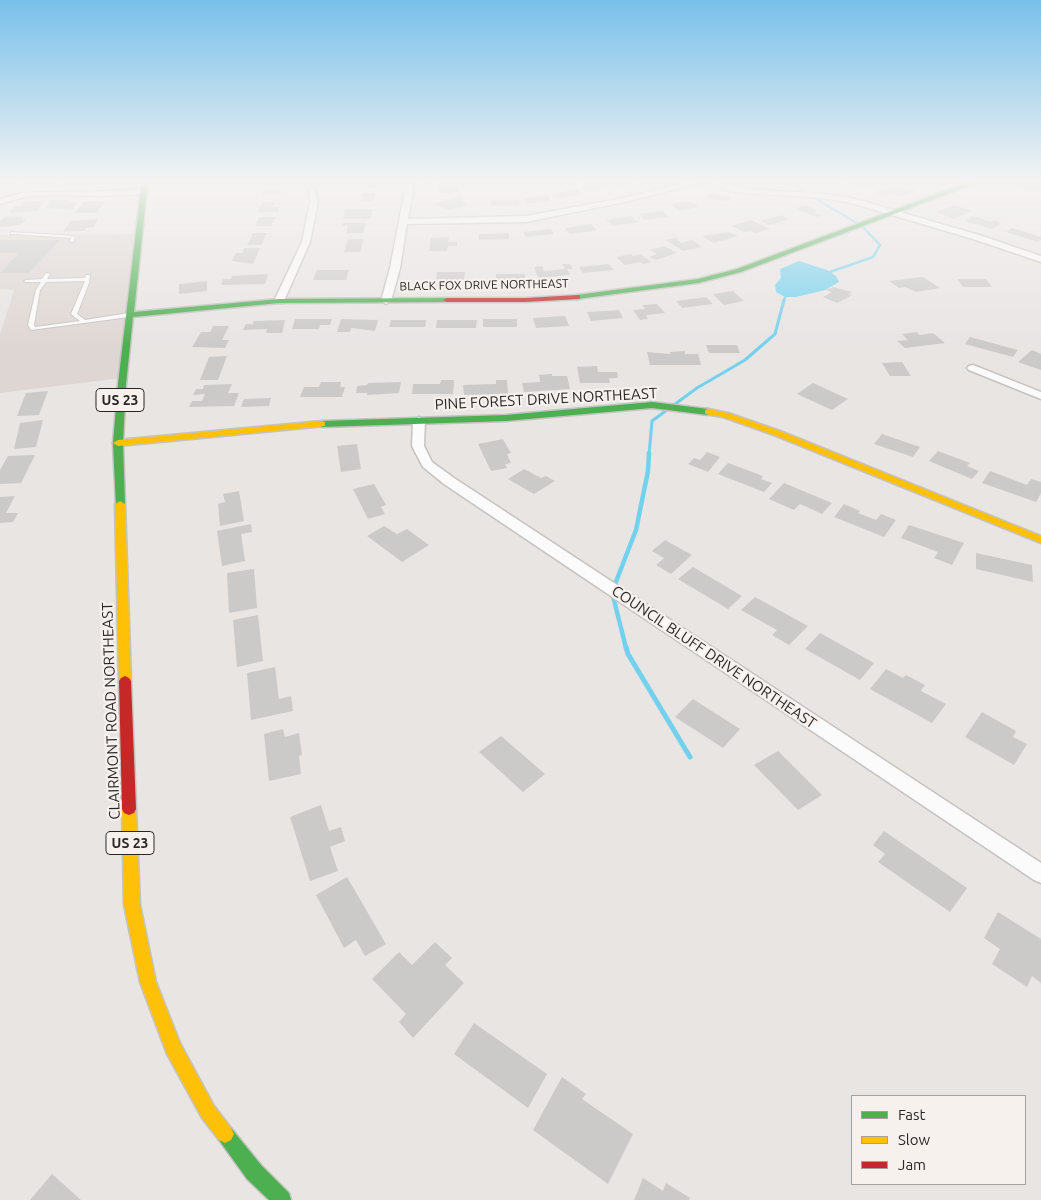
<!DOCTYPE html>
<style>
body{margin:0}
#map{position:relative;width:1041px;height:1200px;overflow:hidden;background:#e8e5e3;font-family:Ubuntu,sans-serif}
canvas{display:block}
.legend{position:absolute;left:851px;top:1095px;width:175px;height:90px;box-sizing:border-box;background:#f7f1ee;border:1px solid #a5a19e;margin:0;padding:6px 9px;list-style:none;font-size:15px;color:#2a2827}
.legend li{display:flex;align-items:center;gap:10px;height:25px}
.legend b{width:25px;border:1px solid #a5a19e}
</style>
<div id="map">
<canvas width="1041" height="1200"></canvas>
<ul class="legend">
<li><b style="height:6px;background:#4caf50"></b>Fast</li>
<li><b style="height:6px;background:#ffc107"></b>Slow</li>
<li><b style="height:6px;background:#c62828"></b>Jam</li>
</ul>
</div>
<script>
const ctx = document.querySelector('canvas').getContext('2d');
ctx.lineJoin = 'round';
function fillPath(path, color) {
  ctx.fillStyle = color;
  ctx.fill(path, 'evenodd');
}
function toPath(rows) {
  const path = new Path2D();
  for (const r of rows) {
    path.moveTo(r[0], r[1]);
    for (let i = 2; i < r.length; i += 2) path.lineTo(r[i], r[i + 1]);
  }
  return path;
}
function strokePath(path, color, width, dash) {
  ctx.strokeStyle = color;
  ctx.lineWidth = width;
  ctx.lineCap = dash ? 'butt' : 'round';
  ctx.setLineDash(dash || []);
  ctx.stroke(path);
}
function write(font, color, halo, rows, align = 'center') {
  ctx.font = font + ' Ubuntu,sans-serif';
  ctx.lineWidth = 4.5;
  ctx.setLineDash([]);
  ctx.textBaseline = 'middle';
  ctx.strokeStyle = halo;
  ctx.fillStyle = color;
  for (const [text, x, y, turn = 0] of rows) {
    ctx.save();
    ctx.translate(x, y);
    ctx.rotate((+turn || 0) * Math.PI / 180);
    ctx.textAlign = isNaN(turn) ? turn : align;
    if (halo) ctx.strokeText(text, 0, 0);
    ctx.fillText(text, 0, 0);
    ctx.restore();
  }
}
fillPath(toPath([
 [141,234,122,378,0,393,0,335,14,290,0,289,0,235]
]), '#ded6d2');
fillPath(toPath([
 [799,261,827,270,836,276,839,282,825,290,796,297,785,297,776,292,775,285,781,278,780,269]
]), '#74d1ee');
strokePath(toPath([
 [792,180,804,192,862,226,880,245,873,257,830,272],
 [784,302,785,297]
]), '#74d1ee', 2.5);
strokePath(toPath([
 [649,455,652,421,697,388,745,360,775,334,784,300]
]), '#74d1ee', 3);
strokePath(toPath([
 [626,648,612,592,636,530,648,471,649,453]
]), '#74d1ee', 4.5);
strokePath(toPath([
 [626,647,628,654,690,757]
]), '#74d1ee', 5);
fillPath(toPath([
 [0,180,18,180,19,182,0,186],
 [36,180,52,180,48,184,31,184],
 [62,180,85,180,80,185,63,185,65,183,58,183],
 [91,180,108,180,105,184,99,184,97,186,86,186],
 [368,180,380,180,378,188,365,188],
 [610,180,636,180,638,181,617,187,606,181],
 [843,180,862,180,872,181,868,187,842,182],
 [1018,180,1041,186,1041,191,1034,191,1016,186,1018,185,1011,183],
 [594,182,596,183,604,182,611,187,587,191,581,187,586,186,582,184],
 [456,183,459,192,440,193,437,184],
 [893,186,901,189,907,188,916,191,901,196,895,194,886,196,875,192],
 [281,189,280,194,262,195,264,190],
 [576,189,583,194,558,199,551,194],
 [363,193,376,193,373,202,360,202],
 [710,193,732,197,729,201,706,199],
 [547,195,551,201,526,204,522,198],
 [460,196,465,199,461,200,469,205,449,210,431,204],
 [44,200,38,211,10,213,14,206,21,206,23,202],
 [52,200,70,200,67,203,78,203,72,210,45,208],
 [519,200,520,205,491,206,490,201],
 [85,201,106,201,96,213,74,213],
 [689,201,699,207,679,211,670,204],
 [262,202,275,202,272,207,280,207,278,212,257,212],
 [805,205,818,210,814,212,822,215,817,217,796,209],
 [954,205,972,211,954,219,936,212],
 [345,209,373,209,371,219,343,219],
 [663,211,669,217,645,220,639,214],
 [782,215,790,219,769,225,761,221],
 [6,216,24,217,21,219,26,219,20,225,0,227,0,221],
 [631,216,638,222,613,226,606,220],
 [973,216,992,222,994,220,1001,223,992,229,965,221],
 [259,217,276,217,271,226,255,226],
 [98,219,94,227,86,228,84,231,63,232,70,221],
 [751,220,770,229,755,233,750,231,744,232,731,226],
 [343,223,366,223,363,233,346,233,348,226,342,226],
 [591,224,597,230,570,234,565,228],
 [1012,228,1041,237,1041,240,1038,242,1006,232],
 [551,229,554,234,526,237,523,232],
 [730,232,738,236,714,243,702,236],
 [253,233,267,233,261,245,247,245],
 [509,233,509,239,479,240,479,234],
 [449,237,448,242,457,242,457,246,448,246,447,251,429,251,431,238],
 [675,238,682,243,692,240,702,247,683,251,666,240],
 [348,239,364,239,360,252,344,252],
 [0,240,60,240,29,273,0,273,19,253,0,253],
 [664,246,677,253,656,260,649,257,657,254,650,250],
 [244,248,260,248,253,264,232,261,236,253,242,253],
 [631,254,633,256,641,254,651,262,643,264,640,262,625,265,616,257],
 [562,264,570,264,573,269,567,269,570,275,538,278,534,267,542,266,544,271,565,269],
 [609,264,614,270,583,273,579,267],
 [317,270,349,270,346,280,313,280],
 [437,272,465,272,464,281,436,281],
 [268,274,265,284,221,285,223,279,231,279,232,276],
 [496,274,525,274,525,280,496,280],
 [923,277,940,288,916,292,905,287,899,288,889,281],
 [957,279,986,279,992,287,963,287],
 [207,281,207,291,179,294,179,284],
 [833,287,852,292,848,294,852,295,837,303,823,297,832,292,826,290],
 [733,291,744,301,724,305,713,294],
 [706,297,713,304,682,308,676,301],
 [657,304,665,313,646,315,648,319,640,320,633,310,645,309,642,305],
 [619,310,623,318,591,321,587,312],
 [565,316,569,326,536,328,533,318],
 [295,319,332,319,330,325,320,325,319,329,292,329],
 [341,319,378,320,375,331,351,328,350,332,337,332],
 [483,319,517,319,517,327,483,327],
 [285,320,282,333,266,333,267,329,243,330,246,324,253,324,254,321],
 [391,320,426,320,425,327,389,327],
 [437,320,477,320,476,328,436,328],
 [213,326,229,326,222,340,229,340,225,348,192,347,201,332,210,332],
 [916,332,920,335,933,333,945,343,905,348,897,341,908,340,902,334],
 [970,337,1018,350,1013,357,965,344],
 [706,345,737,345,740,353,709,353],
 [1032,350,1041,354,1041,370,1018,362],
 [685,351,685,354,698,354,701,365,650,365,647,352,670,354,670,352],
 [227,356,218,380,200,380,209,357],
 [902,362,911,376,890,376,882,363],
 [597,366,598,372,617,372,618,378,609,378,610,383,580,383,577,367],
 [552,374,552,376,567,376,570,389,524,392,522,383,540,382,539,375],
 [441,380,454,380,453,394,412,394,413,384,440,384],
 [496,380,507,380,508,394,464,395,463,385,496,384],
 [321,382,341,382,340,387,345,387,342,397,300,397,304,387,319,387],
 [401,382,399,393,367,395,367,393,356,393,357,386,367,385,368,383],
 [813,383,848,399,832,410,797,394],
 [232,384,228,393,239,393,234,406,189,407,192,401,202,401,205,394,193,395,196,389,203,389,204,385],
 [48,391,39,415,17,416,26,393],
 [271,398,269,406,241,407,244,399],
 [43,420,36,447,14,449,20,423],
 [882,434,920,447,913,457,874,444],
 [503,439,511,453,507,454,511,463,505,464,507,468,491,471,478,444],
 [357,444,361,469,341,472,337,446],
 [938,451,970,463,967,466,979,471,972,479,929,461],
 [707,452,720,457,708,472,688,464,694,458,700,460],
 [35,455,21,483,0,484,0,470,8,456],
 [728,463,763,476,761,479,772,483,764,492,718,474],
 [524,469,541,478,546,476,555,481,534,494,508,479],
 [990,471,1027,485,1031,479,1041,482,1041,493,1036,502,982,483],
 [784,483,832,503,822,514,800,504,794,510,769,499],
 [374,484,386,505,381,507,385,514,368,519,353,489],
 [239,491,244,521,220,526,218,504,225,502,223,494],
 [15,496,6,513,18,513,13,522,0,523,0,497],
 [844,504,860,511,858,513,876,520,881,514,896,520,884,537,834,517],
 [251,524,252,532,241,534,245,561,222,566,217,531],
 [909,525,964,543,952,565,934,558,938,552,901,538],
 [384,526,397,534,407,529,429,545,402,562,367,536],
 [665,540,692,555,671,574,656,565,664,558,652,551],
 [976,553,1032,565,1033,582,976,569],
 [693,567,742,596,728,609,678,579],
 [254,569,257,608,229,613,227,573],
 [755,597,808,626,789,645,772,635,777,630,741,610],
 [258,615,263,661,237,667,233,620],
 [820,633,874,663,860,680,805,649],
 [275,667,279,699,291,696,293,711,251,720,247,673],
 [886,669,903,678,906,675,925,685,921,691,946,704,932,723,870,689],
 [693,699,740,729,723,748,675,717],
 [982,712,1016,731,1013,737,1027,744,1014,765,965,737],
 [283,729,285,737,299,733,302,755,299,756,301,774,269,781,264,734],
 [501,736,545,774,523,792,479,752],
 [778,751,822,795,798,810,754,765],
 [321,805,329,831,341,827,345,841,330,847,338,871,310,881,290,817],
 [884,831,967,888,950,912,878,862,885,854,873,845],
 [347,877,386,944,365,956,356,940,344,948,316,895],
 [998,912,1041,939,1041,983,1032,976,1027,987,992,964,1000,949,984,938],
 [435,942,452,958,445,965,464,983,413,1038,399,1022,406,1014,372,979,399,952,412,965],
 [474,1023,547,1074,528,1108,454,1054],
 [562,1077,586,1094,582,1099,633,1134,608,1184,533,1130],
 [52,1174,81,1200,30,1200],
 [643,1178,663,1191,666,1183,690,1198,689,1200,634,1200]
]), '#cccac9');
const lane = toPath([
 [11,232,63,235,75,237,74,241,72,242,70,241,71,238,13,234,11,234,11,232],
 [46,273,50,274,47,279,85,278,86,275,90,275,89,283,77,314,85,320,129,313,132,315,129,317,31,330,28,325,36,290,41,282,26,282,24,281,26,280,42,279,46,273],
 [85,281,71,314,80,321,35,327,34,325,40,290,46,282,85,281]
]);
const street = toPath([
 [407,180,415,180,408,219,526,216,624,198,696,180,714,180,745,189,813,193,852,198,979,235,1041,256,1041,262,973,239,848,202,813,197,745,193,729,191,706,182,624,202,526,222,407,224,400,268,391,301,386,304,381,301,390,268,407,180],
 [309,189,315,189,318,202,310,242,284,301,283,303,275,303,274,301,302,242,310,202,309,189],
 [143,190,146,190,146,194,101,196,45,195,24,197,0,204,0,199,23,193,143,190],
 [973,365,1041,392,1041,399,969,370,967,368,969,366,973,365],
 [419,417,425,421,424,446,432,462,454,478,1041,863,1041,883,1034,880,444,484,423,467,412,446,413,421,419,417]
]);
const fast = toPath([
 [142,180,148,180,134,312,279,299,447,298,451,300,447,302,279,303,133,317,126,384,123,443,125,504,120,507,116,506,113,443,118,384,142,180],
 [974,180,984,180,741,272,698,283,577,299,573,297,577,295,698,279,737,269,974,180],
 [652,402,708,409,712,412,708,415,652,408,506,421,322,427,318,424,322,421,506,415,652,402],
 [225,1125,231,1128,261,1165,289,1193,291,1200,269,1200,247,1179,219,1140,216,1134,219,1128,225,1125]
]);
const slow = toPath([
 [708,409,728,413,780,431,1041,536,1041,543,774,435,723,417,705,414,705,410,708,409],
 [322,421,325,422,325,426,118,446,113,443,118,440,322,421],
 [120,501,125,504,131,681,129,684,125,686,121,684,119,681,115,504,120,501],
 [129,803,134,805,136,809,140,905,156,982,180,1043,214,1106,231,1128,234,1134,231,1140,225,1143,219,1140,202,1118,167,1054,140,982,124,905,122,809,124,805,129,803]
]);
const jam = toPath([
 [577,295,580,295,580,299,525,302,447,302,443,300,447,298,525,298,577,295],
 [125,676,129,678,131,681,136,809,134,813,129,815,124,813,122,809,119,681,121,678,125,676]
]);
strokePath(lane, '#c5c2c1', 2);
strokePath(street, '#c5c2c1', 3);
strokePath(fast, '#c5c2c1', 3);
strokePath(slow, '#c5c2c1', 3);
strokePath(jam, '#c5c2c1', 3);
fillPath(lane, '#fcfbfb');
fillPath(street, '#fcfbfb');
fillPath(fast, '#4caf50');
fillPath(slow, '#ffc107');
fillPath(jam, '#c62828');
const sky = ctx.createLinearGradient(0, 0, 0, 348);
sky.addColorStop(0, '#79c0ea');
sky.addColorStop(0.52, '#f5f3f2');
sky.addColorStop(1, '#f5f3f200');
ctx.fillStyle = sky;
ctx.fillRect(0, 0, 1041, 348);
write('12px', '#2a2827', '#f7f1ee', [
 ["BLACK FOX DRIVE NORTHEAST",484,285,-1]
]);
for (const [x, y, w] of [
 [120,400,48],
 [130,843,48]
]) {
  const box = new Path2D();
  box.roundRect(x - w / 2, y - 11.5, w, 23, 4);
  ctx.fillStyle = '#f7f1ee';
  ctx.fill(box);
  strokePath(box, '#2a2827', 1);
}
write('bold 14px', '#2a2827', null, [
 ["US 23",120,400],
 ["US 23",130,843]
]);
write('15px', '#2a2827', '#f7f1ee', [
 ["PINE FOREST DRIVE NORTHEAST",546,399,-3],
 ["COUNCIL BLUFF DRIVE NORTHEAST",714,657,34],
 ["CLAIRMONT ROAD NORTHEAST",111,711,-92]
]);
</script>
